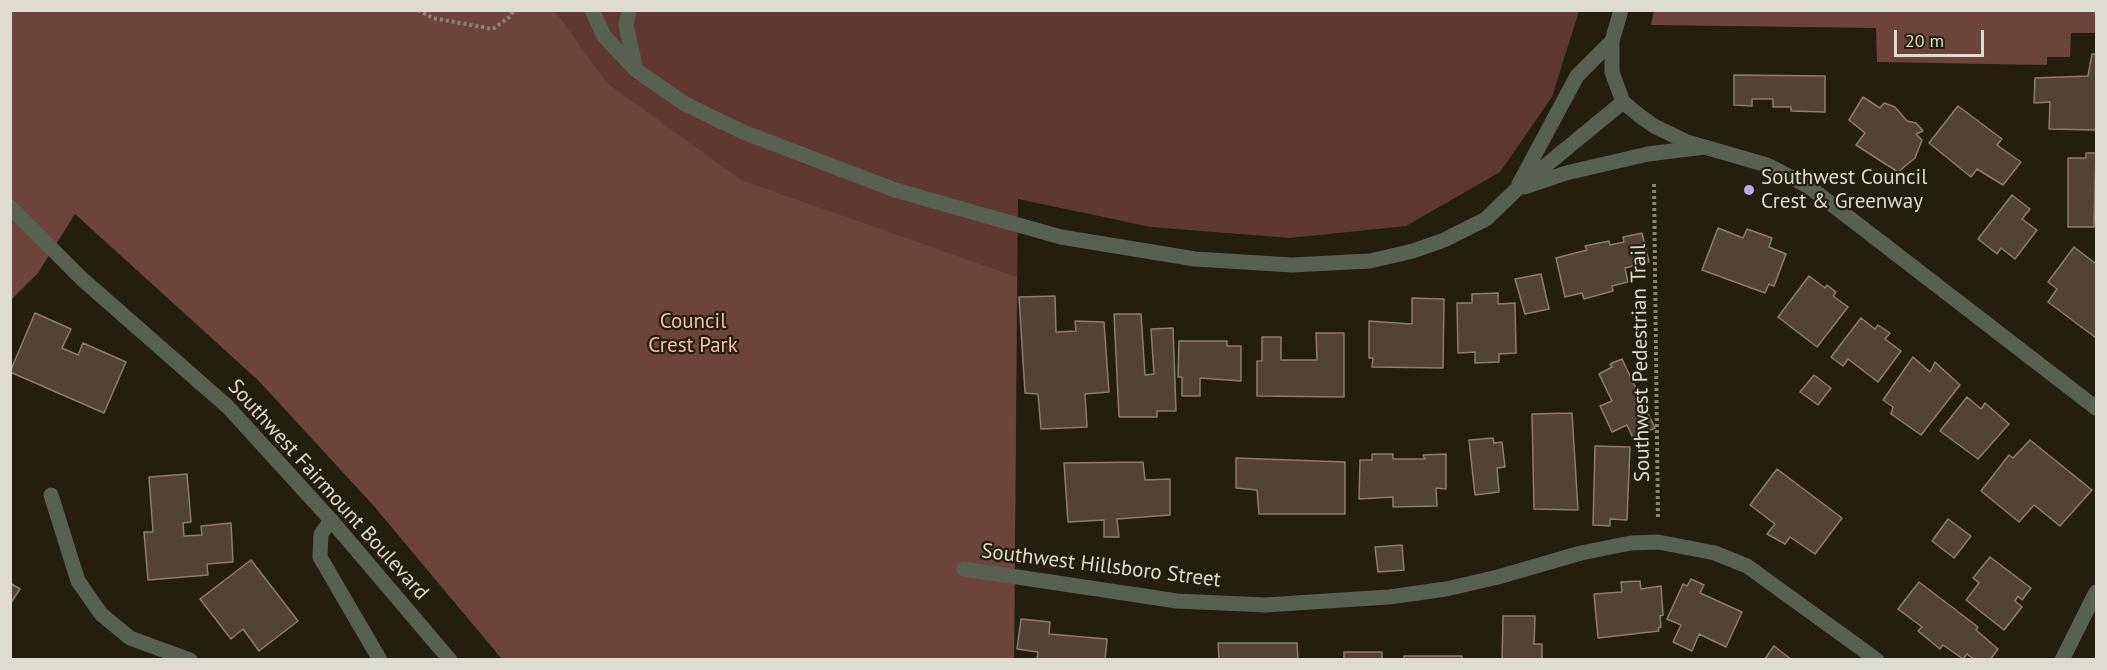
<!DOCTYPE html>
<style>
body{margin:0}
#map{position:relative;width:2107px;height:670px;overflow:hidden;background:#231f0c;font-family:"PT Sans",sans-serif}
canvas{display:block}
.frame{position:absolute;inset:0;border:12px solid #dedbcf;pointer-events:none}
.scale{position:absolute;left:1894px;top:30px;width:90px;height:27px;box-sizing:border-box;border:3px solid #dedbcf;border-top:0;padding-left:8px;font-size:18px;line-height:21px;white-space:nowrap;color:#dedbcf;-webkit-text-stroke:4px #231f0c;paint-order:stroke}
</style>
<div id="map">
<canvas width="2107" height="670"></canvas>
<div class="frame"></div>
<div class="scale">20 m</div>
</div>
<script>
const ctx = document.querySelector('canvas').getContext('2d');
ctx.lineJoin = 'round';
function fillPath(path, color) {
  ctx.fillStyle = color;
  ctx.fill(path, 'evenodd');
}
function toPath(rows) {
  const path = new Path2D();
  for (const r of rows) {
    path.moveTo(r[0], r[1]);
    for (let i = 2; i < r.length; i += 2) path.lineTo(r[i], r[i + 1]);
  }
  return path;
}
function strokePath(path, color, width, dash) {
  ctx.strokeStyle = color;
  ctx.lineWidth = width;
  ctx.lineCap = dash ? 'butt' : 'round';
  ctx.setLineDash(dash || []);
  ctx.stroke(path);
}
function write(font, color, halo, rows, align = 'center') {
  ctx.font = font + ' "PT Sans",sans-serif';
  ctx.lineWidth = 4.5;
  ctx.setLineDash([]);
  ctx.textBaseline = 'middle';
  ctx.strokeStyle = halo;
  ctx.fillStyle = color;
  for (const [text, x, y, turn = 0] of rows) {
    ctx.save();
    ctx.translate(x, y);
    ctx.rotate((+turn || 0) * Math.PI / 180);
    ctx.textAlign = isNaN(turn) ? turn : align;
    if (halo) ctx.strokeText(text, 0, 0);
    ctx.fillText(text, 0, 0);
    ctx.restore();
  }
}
fillPath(toPath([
 [11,11,1579,11,1552,97,1500,172,1406,226,1290,238,1151,227,1018,199,1014,659,502,659,374,506,259,381,75,213]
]), '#5f3930');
fillPath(toPath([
 [1654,10,2096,11,2096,33,2071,33,2070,57,2047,57,2047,65,1877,62,1876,28,1651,25],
 [11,11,555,11,607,83,741,180,1017,277,1014,659,502,659,374,506,259,381,75,214,38,273,11,300]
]), '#6c443a');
const building = toPath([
 [2092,54,2096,54,2096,130,2049,129,2050,102,2034,103,2035,78,2088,76,2092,54],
 [1734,75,1825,76,1825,112,1791,111,1791,107,1773,107,1773,99,1752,99,1752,106,1734,105,1734,75],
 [1863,97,1880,108,1884,103,1895,107,1907,121,1916,123,1923,131,1916,134,1922,140,1915,158,1898,172,1856,145,1865,133,1849,120,1863,97],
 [1958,106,2002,139,1997,145,2021,162,2003,185,1977,169,1971,177,1929,143,1958,106],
 [2086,153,2096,153,2094,227,2068,227,2068,158,2086,158,2086,153],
 [2012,195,2030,209,2022,219,2037,230,2015,259,2001,248,1997,254,1978,239,2012,195],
 [1718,228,1743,238,1747,229,1772,238,1769,247,1786,254,1774,286,1769,284,1765,293,1702,270,1718,228],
 [1642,233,1649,262,1625,268,1628,282,1612,286,1613,291,1584,299,1582,293,1565,297,1556,258,1587,250,1585,246,1609,241,1610,245,1624,242,1623,237,1642,233],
 [2074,247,2096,264,2096,338,2048,302,2057,289,2048,282,2074,247],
 [1541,274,1549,309,1525,314,1515,279,1541,274],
 [1809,276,1825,288,1827,285,1836,292,1833,296,1848,307,1817,347,1778,317,1809,276],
 [1498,293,1498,304,1515,303,1516,353,1499,354,1499,362,1475,363,1475,352,1458,353,1457,303,1472,303,1472,294,1498,293],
 [1055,296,1056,332,1076,331,1075,321,1104,322,1109,392,1085,394,1087,427,1041,429,1038,394,1025,393,1019,297,1055,296],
 [1412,298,1444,299,1443,368,1372,367,1373,358,1369,358,1369,321,1412,324,1412,298],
 [35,313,71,329,62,348,78,355,83,343,126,362,104,413,10,372,35,313],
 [1114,314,1141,314,1145,375,1154,374,1151,329,1173,328,1176,411,1157,411,1157,417,1119,417,1114,314],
 [1861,318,1875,329,1878,325,1890,333,1885,339,1901,351,1878,382,1848,359,1843,366,1831,357,1861,318],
 [1316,333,1344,333,1344,397,1257,396,1257,361,1262,361,1262,337,1281,337,1281,360,1317,360,1316,333],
 [1179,341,1227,341,1227,346,1241,346,1241,381,1200,378,1200,396,1182,396,1182,377,1178,377,1179,341],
 [1913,357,1930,372,1935,362,1960,385,1921,435,1891,414,1893,407,1883,400,1913,357],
 [1622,359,1655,428,1633,438,1627,425,1612,432,1600,406,1612,401,1599,374,1612,367,1610,364,1622,359],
 [1814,375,1831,388,1818,405,1800,392,1814,375],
 [1967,397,1981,409,1985,403,2009,424,1978,459,1940,431,1967,397],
 [1572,413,1578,510,1534,509,1532,414,1572,413],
 [1493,438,1494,443,1502,442,1505,467,1497,468,1499,492,1475,495,1469,440,1493,438],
 [2030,440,2092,490,2060,526,2034,505,2019,522,1981,491,2009,455,2013,458,2030,440],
 [1595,446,1630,447,1627,520,1610,519,1610,526,1593,525,1595,446],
 [1372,454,1393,454,1393,459,1425,459,1423,455,1446,454,1446,489,1436,488,1437,506,1393,507,1393,497,1359,499,1360,460,1372,460,1372,454],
 [1236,458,1345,462,1345,514,1259,514,1257,490,1236,488,1236,458],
 [1143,462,1145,480,1170,479,1170,515,1117,519,1119,537,1104,537,1104,520,1068,522,1064,463,1143,462],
 [1777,469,1842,518,1815,554,1790,537,1785,544,1767,534,1775,524,1750,505,1777,469],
 [187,474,191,522,183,523,184,536,202,535,201,526,231,523,233,562,207,564,208,575,148,580,144,532,153,532,149,477,187,474],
 [1948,519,1971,536,1954,558,1932,541,1948,519],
 [1402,545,1404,570,1378,572,1375,547,1402,545],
 [1990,557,2031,588,2022,600,2018,596,2015,601,2022,607,2004,630,1966,600,1979,583,1973,578,1990,557],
 [251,560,298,621,259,651,243,629,231,639,200,599,251,560],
 [1691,579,1704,585,1700,593,1742,612,1726,647,1699,634,1692,651,1673,642,1681,625,1667,619,1683,584,1687,586,1691,579],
 [1640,581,1641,589,1661,586,1663,615,1660,616,1661,627,1658,628,1659,631,1598,638,1594,594,1622,592,1621,582,1640,581],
 [1919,582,1978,627,1976,630,1998,649,1990,660,1975,660,1967,654,1963,659,1943,645,1940,649,1918,631,1922,627,1898,609,1919,582],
 [10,583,20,589,10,604,10,583],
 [1503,616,1535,616,1534,644,1542,644,1542,660,1502,660,1503,616],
 [1021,619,1050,622,1049,634,1107,639,1105,660,1037,660,1038,652,1017,649,1021,619],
 [1218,643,1297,643,1298,660,1219,660,1218,643],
 [1774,646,1792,660,1764,660,1774,646],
 [1344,652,1382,652,1382,660,1344,660,1344,652],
 [1404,656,1462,656,1462,660,1404,660,1404,656]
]);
fillPath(building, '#534334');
strokePath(building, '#8e7d6d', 1.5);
strokePath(toPath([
 [418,10,433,18,493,29,511,16,513,10],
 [1654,184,1658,520]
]), '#888576', 4, [3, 3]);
strokePath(toPath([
 [592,10,604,36,636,70,685,104,743,132,895,190,997,219,1061,237,1195,259,1292,265,1370,261,1413,251,1444,240,1486,219,1516,190,1623,102],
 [629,10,626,25,636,70],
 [1519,184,1577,76,1612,41],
 [1525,187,1566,173,1648,154,1705,147],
 [51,495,78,581,101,614,130,638,190,660],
 [331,520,321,534,320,557,380,660],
 [964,569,1177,601,1265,605,1389,597,1446,589,1498,577,1581,553,1631,543,1658,542,1715,553,1747,566,1877,660],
 [2062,660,2096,592]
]), '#586050', 15);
strokePath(toPath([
 [1621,10,1612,41,1612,72,1623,102,1640,116,1654,126,1687,142,1767,165,1808,186,2096,408],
 [10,207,81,278,228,407,331,520,450,660]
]), '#586050', 15);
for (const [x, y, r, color] of [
 [1749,190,6,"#c1a8f3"]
]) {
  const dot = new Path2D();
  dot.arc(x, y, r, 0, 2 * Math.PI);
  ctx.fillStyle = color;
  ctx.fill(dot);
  strokePath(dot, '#231f0c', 2);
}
write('21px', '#dedbcf', '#231f0c', [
 ["Southwest Council",1761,178],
 ["Crest & Greenway",1761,202]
], 'left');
write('21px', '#f8beb0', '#231f0c', [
 ["Council",693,322],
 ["Crest Park",693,346]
]);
write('21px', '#dedbcf', '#231f0c', [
 ["Southwest Pedestrian Trail",1641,363,-91],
 ["Southwest Fairmount Boulevard",328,490,48],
 ["Southwest Hillsboro Street",1101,566,7]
]);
</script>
